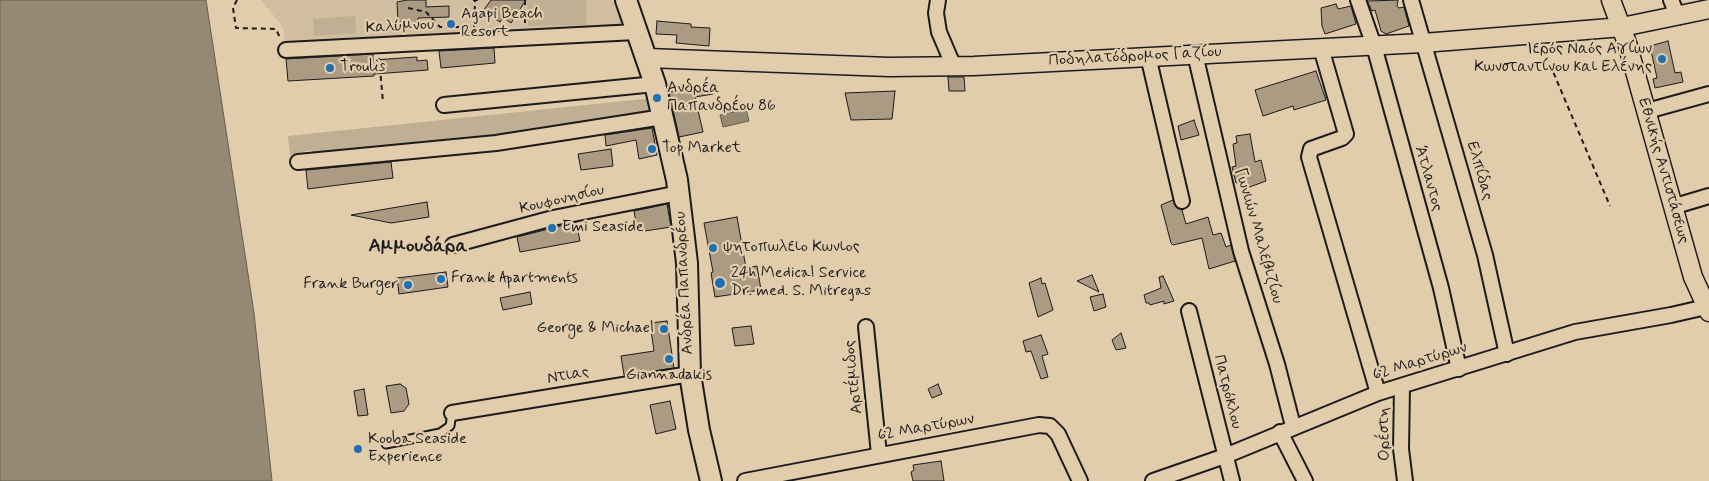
<!DOCTYPE html>
<meta charset="utf-8">
<style>
body{margin:0}
canvas{display:block;background:#e1ccab}
</style>
<canvas width="1709" height="481"></canvas>
<script>
const ctx = document.querySelector('canvas').getContext('2d');
ctx.lineJoin = 'round';
function fillPath(path, color) {
  ctx.fillStyle = color;
  ctx.fill(path, 'evenodd');
}
function toPath(rows) {
  const path = new Path2D();
  for (const r of rows) {
    path.moveTo(r[0], r[1]);
    for (let i = 2; i < r.length; i += 2) path.lineTo(r[i], r[i + 1]);
  }
  return path;
}
function strokePath(path, color, width, dash) {
  ctx.strokeStyle = color;
  ctx.lineWidth = width;
  ctx.lineCap = dash ? 'butt' : 'round';
  ctx.setLineDash(dash || []);
  ctx.stroke(path);
}
function write(font, color, halo, rows, align = 'center') {
  ctx.font = font + ' Mynerve,sans-serif';
  ctx.lineWidth = 4.5;
  ctx.setLineDash([]);
  ctx.textBaseline = 'middle';
  ctx.strokeStyle = halo;
  ctx.fillStyle = color;
  for (const [text, x, y, turn = 0] of rows) {
    ctx.save();
    ctx.translate(x, y);
    ctx.rotate((+turn || 0) * Math.PI / 180);
    ctx.textAlign = isNaN(turn) ? turn : align;
    if (halo) ctx.strokeText(text, 0, 0);
    ctx.fillText(text, 0, 0);
    ctx.restore();
  }
}
fillPath(toPath([
 [261,0,616,0,622,25,378,43,299,46,284,42,284,30,280,23]
]), '#d1bd9f');
fillPath(toPath([
 [527,0,586,0,587,25,528,26],
 [355,16,356,33,314,36,313,19],
 [653,98,658,115,479,138,315,156,311,150,290,155,288,136]
]), '#c0b093');
const water = toPath([
 [0,0,206,0,254,313,272,481,0,481,0,0],
 [746,109,749,121,723,127,720,115,746,109]
]);
fillPath(water, '#958974');
strokePath(water, '#655d51', 1);
const building = toPath([
 [407,0,426,0,426,7,449,6,449,17,418,18,418,26,408,27,408,21,398,22,397,2,407,0],
 [491,0,526,0,511,23,503,17,500,22,483,11,491,0],
 [1398,0,1397,6,1399,8,1404,7,1409,26,1386,34,1381,31,1375,10,1372,11,1367,1,1398,0],
 [1336,4,1338,9,1351,6,1356,24,1325,34,1322,26,1321,8,1336,4],
 [657,21,691,24,691,27,710,28,709,46,676,43,677,35,656,34,657,21],
 [1668,41,1675,73,1681,72,1683,82,1655,88,1653,79,1657,78,1650,46,1668,41],
 [494,48,495,63,441,68,439,51,494,48],
 [373,54,373,60,417,57,417,61,427,60,428,70,374,74,374,76,288,81,286,59,373,54],
 [1316,71,1326,100,1294,110,1293,106,1263,116,1255,90,1316,71],
 [948,77,964,77,965,91,949,91,948,77],
 [711,84,713,94,695,97,703,132,679,137,669,92,711,84],
 [895,91,892,119,851,120,845,93,895,91],
 [1194,120,1199,135,1181,140,1178,126,1194,120],
 [652,128,657,155,639,159,636,140,606,146,605,135,652,128],
 [1250,134,1255,162,1261,160,1266,181,1244,189,1240,181,1236,183,1232,167,1236,166,1233,144,1237,143,1236,136,1250,134],
 [611,149,613,166,581,170,578,154,611,149],
 [391,162,393,178,308,189,306,170,391,162],
 [1173,200,1176,207,1182,210,1186,224,1208,217,1213,235,1221,233,1226,247,1231,245,1235,261,1209,269,1202,238,1173,245,1171,243,1161,205,1173,200],
 [427,202,429,217,391,223,351,215,427,202],
 [667,204,671,227,638,232,634,211,667,204],
 [737,217,746,268,757,266,761,290,715,297,711,273,713,272,704,223,737,217],
 [576,222,580,241,520,252,517,237,576,222],
 [446,272,448,287,399,294,397,278,446,272],
 [1092,275,1099,292,1077,281,1092,275],
 [1163,276,1174,301,1164,304,1164,301,1150,305,1149,303,1146,303,1144,295,1161,288,1159,277,1163,276],
 [1041,278,1042,284,1045,283,1053,310,1038,317,1029,283,1041,278],
 [530,292,532,304,503,310,500,298,530,292],
 [1103,294,1106,307,1094,311,1090,297,1103,294],
 [667,321,674,368,624,375,621,356,654,351,650,323,667,321],
 [751,326,754,344,735,346,732,328,751,326],
 [1121,333,1126,348,1116,350,1112,340,1121,333],
 [1041,335,1048,354,1042,356,1048,377,1041,379,1031,351,1026,352,1023,341,1041,335],
 [400,384,406,388,409,404,404,411,391,413,386,386,400,384],
 [938,384,942,394,932,398,928,389,938,384],
 [364,389,368,415,358,416,354,391,364,389],
 [670,401,676,429,656,434,650,405,670,401],
 [941,461,944,481,913,481,911,472,914,470,913,465,941,461]
]);
fillPath(building, '#ab9b83');
strokePath(building, '#1c1c1c', 1);
const service = toPath([
 [386,444,440,433,450,426,452,413]
]);
const minor = toPath([
 [938,0,936,13,939,32,954,67],
 [1358,0,1374,46,1441,288,1459,369],
 [1411,0,1485,255,1507,354],
 [1671,0,1678,17],
 [1321,48,1346,134,1342,138,1311,149,1309,157,1378,393],
 [286,50,636,32],
 [1195,54,1241,251,1277,364,1293,426],
 [1148,56,1182,201],
 [444,105,655,84],
 [1647,111,1709,94],
 [298,162,496,143,663,117],
 [1672,207,1709,196],
 [453,245,553,218,679,193],
 [1189,311,1232,481],
 [866,327,879,454],
 [1402,387,1401,449,1405,481],
 [452,413,690,374],
 [1280,432,1305,481],
 [745,481,1039,425,1050,426,1058,434,1080,481],
 [1153,481,1225,456,1378,393,1575,332,1671,315,1706,307,1709,304]
]);
const tertiary = toPath([
 [1611,0,1627,43,1693,277,1709,312],
 [647,58,889,67,974,66,1423,43,1537,34,1622,27,1709,9]
]);
const secondary = toPath([
 [626,0,655,84,677,180,687,263,690,374,699,430,711,481]
]);
strokePath(service, '#1c1c1c', 11);
strokePath(minor, '#1c1c1c', 18);
strokePath(tertiary, '#1c1c1c', 21);
strokePath(secondary, '#1c1c1c', 24);
strokePath(toPath([
 [237,0,233,8,236,28,276,29,280,38],
 [473,0,479,0],
 [525,0,525,25],
 [408,8,426,12,440,27,459,27],
 [474,29,475,1],
 [1543,48,1610,206],
 [379,58,383,102]
]), '#1c1c1c', 2, [5, 4]);
strokePath(service, '#e1ccab', 7);
strokePath(minor, '#e1ccab', 14);
strokePath(tertiary, '#e1ccab', 18);
strokePath(secondary, '#e1ccab', 20);
for (const [x, y, r, color] of [
 [451,24,5,"#1f6fb2"],
 [1662,59,5,"#1f6fb2"],
 [330,68,5,"#1f6fb2"],
 [657,98,5,"#1f6fb2"],
 [652,149,5,"#1f6fb2"],
 [552,228,5,"#1f6fb2"],
 [713,248,5,"#1f6fb2"],
 [441,279,5,"#1f6fb2"],
 [720,283,6,"#1f6fb2"],
 [408,285,5,"#1f6fb2"],
 [664,329,5,"#1f6fb2"],
 [669,359,5,"#1f6fb2"],
 [358,449,5,"#1f6fb2"]
]) {
  const dot = new Path2D();
  dot.arc(x, y, r, 0, 2 * Math.PI);
  ctx.fillStyle = color;
  ctx.fill(dot);
  strokePath(dot, '#e1ccab', 2);
}
write('16px', '#1c1c1c', '#e1ccab', [
 ["Agapi Beach",461,15],
 ["Resort",461,33],
 ["Ιερός Ναός Αγίων",1652,50,"right"],
 ["Κωνσταντίνου και Ελένης",1652,68,"right"],
 ["Troulis",340,68],
 ["Ανδρέα",667,89],
 ["Παπανδρέου 86",667,107],
 ["Top Market",662,149],
 ["Emi Seaside",562,228],
 ["ψητοπωλειο Κωνιος",723,248],
 ["24h Medical Service",731,274],
 ["Dr. med. S. Mitregas",731,292],
 ["Frank Apartments",451,279],
 ["Frank Burger",398,285,"right"],
 ["George & Michael",654,329,"right"],
 ["Giannadakis",669,376,"center"],
 ["Kooba Seaside",368,440],
 ["Experience",368,458]
], 'left');
write('16px', '#1c1c1c', '#e1ccab', [
 ["Καλύμνου",400,27,-3],
 ["Ποδηλατόδρομος Γαζίου",1135,57,-3],
 ["Ελπίδας",1479,171,74],
 ["Εθνικής Αντιστάσεως",1663,171,74],
 ["Άτλαντος",1428,179,74],
 ["Κουφονησίου",562,200,-13],
 ["Γωνιών Μαλεβιζίου",1258,236,74],
 ["Ανδρέα Παπανδρέου",685,283,-93],
 ["62 Μαρτύρων",1420,362,-17],
 ["Ντιας",568,376,-10],
 ["Αρτέμιδος",854,377,-96],
 ["Πατρόκλου",1227,392,76],
 ["62 Μαρτύρων",926,428,-10],
 ["Ορέστη",1385,434,-91]
]);
write('bold 19px', '#1c1c1c', '#e1ccab', [
 ["Αμμουδάρα",418,247]
]);
</script>
